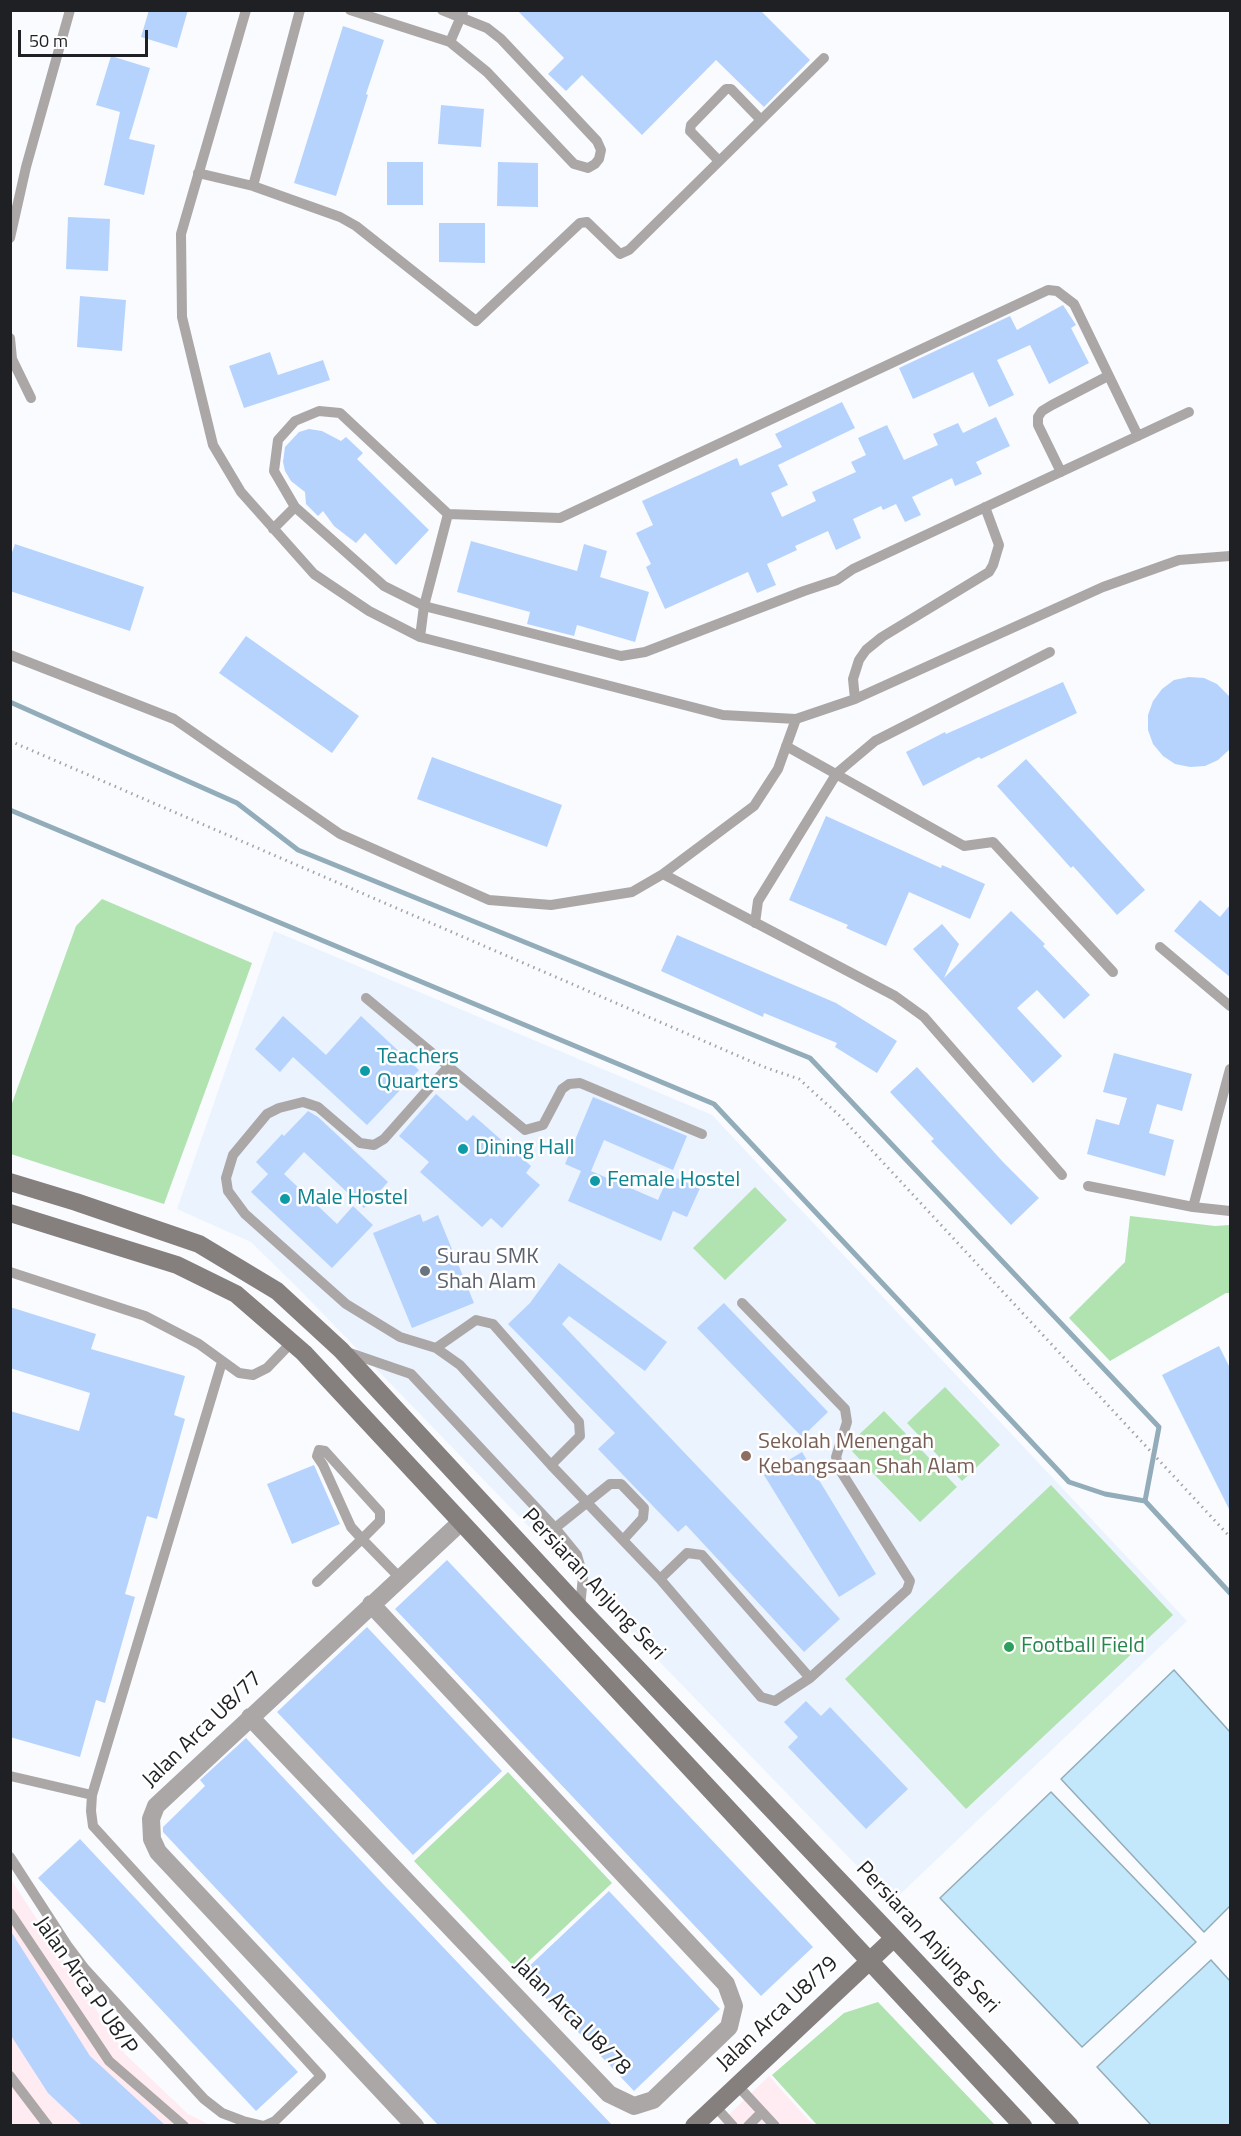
<!DOCTYPE html>
<style>
body{margin:0}
#map{position:relative;width:1241px;height:2136px;overflow:hidden;background:#f9fbfe;font-family:"Titillium Web",sans-serif}
canvas{display:block}
.frame{position:absolute;inset:0;border:12px solid #1e2023;pointer-events:none}
.scale{position:absolute;left:18px;top:30px;width:130px;height:27px;box-sizing:border-box;border:3px solid #1e2023;border-top:0;padding-left:8px;font-size:18px;line-height:21px;white-space:nowrap;color:#1e2023;-webkit-text-stroke:4px #fff;paint-order:stroke}
</style>
<div id="map">
<canvas width="1241" height="2136"></canvas>
<div class="frame"></div>
<div class="scale">50 m</div>
</div>
<script>
const ctx = document.querySelector('canvas').getContext('2d');
ctx.lineJoin = 'round';
function fillPath(path, color) {
  ctx.fillStyle = color;
  ctx.fill(path, 'evenodd');
}
function toPath(rows) {
  const path = new Path2D();
  for (const r of rows) {
    path.moveTo(r[0], r[1]);
    for (let i = 2; i < r.length; i += 2) path.lineTo(r[i], r[i + 1]);
  }
  return path;
}
function strokePath(path, color, width, dash) {
  ctx.strokeStyle = color;
  ctx.lineWidth = width;
  ctx.lineCap = dash ? 'butt' : 'round';
  ctx.setLineDash(dash || []);
  ctx.stroke(path);
}
function write(font, color, halo, rows, align = 'center') {
  ctx.font = font + ' "Titillium Web",sans-serif';
  ctx.lineWidth = 5;
  ctx.setLineDash([]);
  ctx.textBaseline = 'middle';
  ctx.strokeStyle = halo;
  ctx.fillStyle = color;
  for (const [text, x, y, turn = 0] of rows) {
    ctx.save();
    ctx.translate(x, y);
    ctx.rotate((+turn || 0) * Math.PI / 180);
    ctx.textAlign = isNaN(turn) ? turn : align;
    if (halo) ctx.strokeText(text, 0, 0);
    ctx.fillText(text, 0, 0);
    ctx.restore();
  }
}
fillPath(toPath([
 [10,1878,125,2054,188,2114,210,2125,11,2125],
 [769,2076,813,2125,717,2126]
]), '#ffebf2');
fillPath(toPath([
 [274,931,712,1115,1187,1621,892,1902,301,1291,251,1242,177,1209]
]), '#ebf3ff');
fillPath(toPath([
 [102,899,252,963,164,1204,11,1154,11,1106,76,926],
 [755,1187,787,1220,725,1280,693,1248],
 [1130,1216,1215,1226,1230,1225,1230,1293,1226,1293,1110,1361,1069,1318,1125,1262],
 [945,1387,1000,1445,962,1481,907,1423],
 [884,1411,957,1487,920,1522,847,1446],
 [1051,1485,1173,1615,966,1809,845,1679],
 [508,1772,612,1883,518,1971,414,1861],
 [878,2002,995,2125,817,2125,772,2075,844,2013]
]), '#b0e3af');
const water = toPath([
 [1174,1670,1230,1732,1230,1906,1204,1932,1061,1779,1174,1670],
 [1051,1792,1196,1942,1082,2047,940,1898,1051,1792],
 [1211,1960,1230,1981,1230,2125,1151,2125,1097,2067,1211,1960]
]);
fillPath(water, '#c4e8fb');
strokePath(water, '#92acba', 1.5);
strokePath(toPath([
 [10,702,237,803,298,850,810,1058,1159,1427,1145,1501],
 [10,810,714,1104,1069,1482,1105,1494,1145,1501,1230,1593]
]), '#92acba', 5);
fillPath(toPath([
 [149,10,188,10,177,48,141,37],
 [517,10,760,10,810,60,764,107,716,60,642,135,582,75,566,91,548,74,564,58],
 [343,26,384,40,366,94,368,95,336,196,294,183],
 [111,56,150,68,129,139,155,145,144,195,104,185,120,112,96,105],
 [441,105,484,109,481,147,438,144],
 [387,162,423,162,423,205,387,205],
 [498,162,538,163,538,207,497,206],
 [68,217,110,219,108,271,66,269],
 [439,223,485,223,485,263,439,262],
 [80,296,126,300,122,351,77,347],
 [1063,305,1076,325,1071,328,1089,363,1049,384,1030,345,997,360,1014,395,989,407,973,372,913,399,899,368,1010,316,1017,330],
 [270,352,278,375,323,360,330,380,244,408,229,366],
 [842,402,855,428,778,465,788,485,771,493,782,517,816,501,812,492,856,472,851,462,866,455,858,438,887,425,904,460,938,445,933,434,958,423,963,433,996,417,1010,446,976,462,982,474,955,486,952,478,912,497,921,515,905,522,896,504,883,510,881,506,853,519,861,538,836,550,828,531,795,546,797,550,767,564,776,585,757,593,748,572,665,609,646,567,651,564,636,533,653,525,642,501,737,458,740,466,782,447,775,434],
 [309,429,322,431,341,441,346,437,363,453,357,459,429,530,396,565,365,533,356,543,334,526,323,511,318,516,306,504,305,492,291,481,285,471,283,462,285,447,299,432],
 [471,541,577,571,584,544,607,551,600,577,649,592,635,642,577,625,574,636,527,624,530,612,457,592],
 [15,544,144,587,130,631,10,591,10,558],
 [246,636,359,716,332,753,219,673],
 [1189,677,1204,678,1217,684,1230,697,1230,749,1218,760,1205,766,1190,767,1175,764,1163,756,1153,744,1148,730,1148,715,1153,701,1162,689,1174,680],
 [1063,682,1077,713,981,759,979,757,923,786,906,752,945,732,946,734],
 [432,757,562,805,547,847,417,799],
 [1026,759,1145,890,1117,915,1073,866,1071,868,997,786],
 [826,816,941,868,942,865,985,884,970,919,909,892,886,946,846,928,848,925,789,900],
 [1200,900,1220,917,1230,905,1230,977,1174,931],
 [1011,911,1045,944,1043,946,1090,995,1064,1019,1037,990,1017,1008,1062,1056,1033,1083,913,949,942,924,959,944,944,978],
 [677,935,836,1003,897,1041,877,1073,835,1047,837,1043,764,1013,763,1017,661,971],
 [283,1016,326,1055,361,1016,419,1070,367,1125,293,1057,280,1072,255,1049],
 [1114,1053,1192,1074,1182,1111,1157,1104,1149,1133,1174,1140,1165,1176,1087,1154,1096,1119,1119,1125,1127,1098,1103,1092],
 [917,1067,1003,1162,1039,1198,1011,1225,931,1141,934,1139,890,1092],
 [436,1094,467,1121,473,1115,531,1166,526,1173,540,1185,502,1228,491,1218,482,1227,420,1172,429,1162,399,1136],
 [593,1097,687,1136,673,1170,604,1140,591,1171,658,1200,669,1175,700,1188,687,1217,673,1211,661,1241,568,1201,581,1171,565,1164],
 [308,1111,318,1117,388,1182,364,1208,304,1152,284,1174,337,1224,353,1206,373,1225,332,1268,251,1192,268,1174,256,1162,282,1134,284,1136],
 [420,1214,423,1222,438,1215,474,1303,412,1328,373,1233],
 [559,1263,667,1342,645,1371,569,1316,562,1324,738,1509,840,1619,804,1652,686,1525,678,1532,598,1449,615,1433,508,1324,530,1303],
 [724,1303,828,1412,802,1437,697,1328],
 [10,1307,96,1334,91,1349,185,1376,174,1415,185,1419,157,1519,147,1516,125,1594,135,1597,105,1703,96,1700,80,1757,10,1737,10,1411,79,1431,90,1393,10,1368],
 [1219,1346,1230,1368,1230,1511,1162,1375],
 [802,1452,876,1574,839,1597,764,1475],
 [314,1465,340,1524,292,1544,267,1484],
 [447,1560,813,1947,761,1996,395,1609],
 [367,1627,502,1771,413,1855,277,1712],
 [806,1701,821,1716,830,1707,908,1789,866,1829,788,1747,798,1737,784,1722],
 [246,1738,384,1885,613,2126,439,2126,163,1832,163,1827,205,1786,200,1780],
 [80,1839,298,2072,256,2111,38,1878],
 [609,1891,720,2009,634,2091,522,1973],
 [10,1930,90,2056,166,2126,83,2126,48,2093,10,2034]
]), '#b6d3fe');
strokePath(toPath([
 [10,741,764,1067,799,1079,841,1117,1230,1537]
]), '#a2a4a7', 3, [1.5, 4.5]);
strokePath(toPath([
 [246,10,181,234,182,317,213,445,241,492,314,574,369,611,420,637,723,715,796,719,855,699,1103,587,1179,560,1230,556],
 [350,10,450,42,487,72,574,164,588,168,595,164,599,159,601,150,597,141,501,39,487,28,442,10],
 [450,42,463,12],
 [719,161,690,131,691,125,726,89,731,89,761,120],
 [198,173,253,186,340,217,356,226,476,321,580,223,587,222,620,254,629,250,824,58],
 [253,186,300,10],
 [10,238,26,167,70,10],
 [10,338,12,359,31,398],
 [1061,472,1038,425,1038,417,1042,411,1052,405,1108,376],
 [448,514,560,518,1048,290,1057,291,1074,304,1138,436],
 [273,529,295,507],
 [420,637,424,606,448,514,340,413,319,411,295,421,278,440,274,471,295,507,384,586,424,606,621,656,645,652,804,591,837,580,853,569,1189,412],
 [10,655,174,719,340,834,489,900,551,905,632,892,663,874,754,806,778,769,796,719],
 [855,699,853,679,859,660,866,650,882,637,989,572,993,565,999,545,985,507],
 [786,746,964,846,993,842,1113,972],
 [663,874,895,996,924,1017,1062,1175],
 [755,923,758,901,837,773,875,741,1050,652],
 [1160,947,1230,1006],
 [366,998,525,1130,543,1125,562,1089,569,1084,580,1083,702,1134],
 [447,1068,384,1139,374,1145,360,1143,318,1107,303,1102,279,1108,267,1114,233,1155,226,1178,228,1191,245,1214,346,1304,400,1337,436,1348,460,1365,551,1465,660,1579,761,1697,775,1701,810,1678,907,1590,910,1581,840,1470,836,1457,847,1422,845,1409,742,1303],
 [1230,1069,1193,1207,1230,1211],
 [1088,1186,1193,1207],
 [10,1272,145,1316,199,1344,239,1373,253,1375,267,1368,292,1342],
 [436,1348,476,1320,493,1324,579,1422,580,1436,551,1465],
 [347,1352,411,1374,555,1528,577,1555,583,1576,580,1608],
 [222,1362,92,1795,91,1811,93,1826,321,2076,275,2121,264,2126],
 [555,1528,610,1484,621,1484,644,1508,643,1518,623,1540],
 [660,1579,687,1553,702,1555,810,1678],
 [317,1582,362,1539,380,1521,380,1512,325,1451,319,1450,317,1456,323,1465,351,1527,362,1539,400,1578],
 [10,1776,92,1795],
 [10,1857,67,1945,85,1969,204,2099,222,2113,243,2121,264,2126],
 [10,1913,109,2061,184,2126],
 [10,2076,48,2126],
 [737,2085,775,2126],
 [715,2106,733,2126],
 [748,2126,762,2112]
]), '#aca7a7', 10);
strokePath(toPath([
 [250,1717,609,2094,634,2106,653,2100,729,2027,734,2006,726,1984,371,1604],
 [415,2126,158,1852,152,1839,151,1819,156,1806,461,1522]
]), '#aca7a7', 18);
strokePath(toPath([
 [10,1182,76,1202,199,1244,277,1291,341,1350,580,1608,894,1938,1070,2126],
 [10,1213,177,1265,236,1294,304,1353,1023,2126],
 [694,2126,894,1938]
]), '#857f7e', 18);
for (const [x, y, r, color] of [
 [365,1071,6,"#0f9aa8"],
 [463,1149,6,"#0f9aa8"],
 [595,1181,6,"#0f9aa8"],
 [285,1199,6,"#0f9aa8"],
 [425,1271,6,"#6b7280"],
 [746,1456,6,"#8d6e63"],
 [1009,1647,6,"#2e9e5b"]
]) {
  const dot = new Path2D();
  dot.arc(x, y, r, 0, 2 * Math.PI);
  ctx.fillStyle = color;
  ctx.fill(dot);
  strokePath(dot, '#fff', 2);
}
write('22px', '#0d838f', '#fff', [
 ["Teachers",377,1058],
 ["Quarters",377,1083],
 ["Dining Hall",475,1149],
 ["Female Hostel",607,1181],
 ["Male Hostel",297,1199]
], 'left');
write('22px', '#5b616d', '#fff', [
 ["Surau SMK",437,1258],
 ["Shah Alam",437,1283]
], 'left');
write('22px', '#785e54', '#fff', [
 ["Sekolah Menengah",758,1443],
 ["Kebangsaan Shah Alam",758,1468]
], 'left');
write('22px', '#1e2023', '#fff', [
 ["Persiaran Anjung Seri",593,1585,47],
 ["Jalan Arca U8/77",203,1730,-44],
 ["Persiaran Anjung Seri",927,1938,47],
 ["Jalan Arca P U8/P",85,1986,55],
 ["Jalan Arca U8/79",778,2014,-43],
 ["Jalan Arca U8/78",571,2017,45]
]);
write('22px', '#27864d', '#fff', [
 ["Football Field",1021,1647]
], 'left');
</script>
